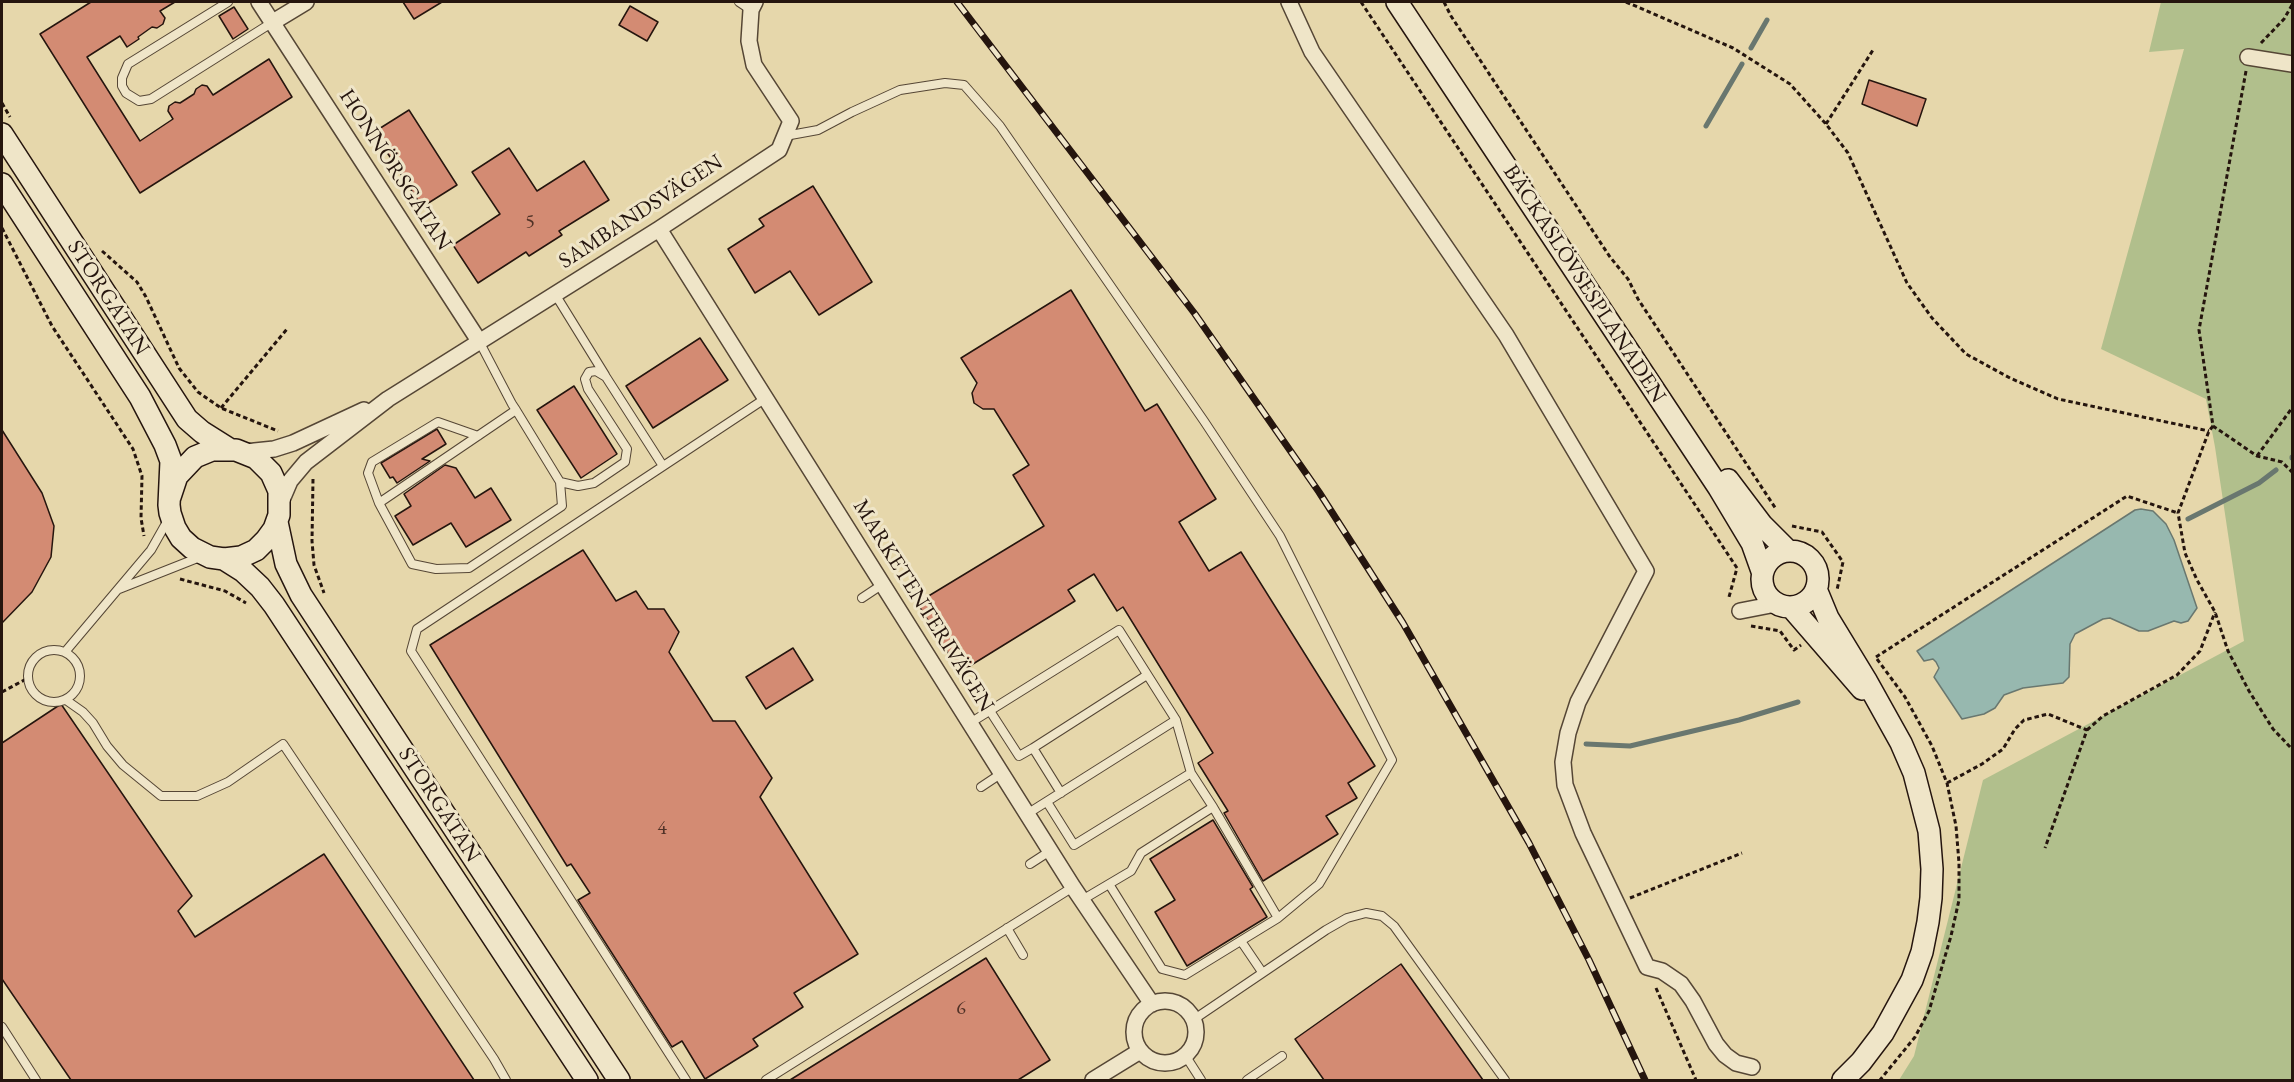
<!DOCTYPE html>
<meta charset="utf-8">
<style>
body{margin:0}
#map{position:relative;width:2294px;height:1082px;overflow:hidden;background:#e6d7ab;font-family:"EB Garamond",serif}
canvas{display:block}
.frame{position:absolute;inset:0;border:3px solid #25150e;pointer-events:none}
</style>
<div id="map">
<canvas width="2294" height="1082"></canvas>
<div class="frame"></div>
</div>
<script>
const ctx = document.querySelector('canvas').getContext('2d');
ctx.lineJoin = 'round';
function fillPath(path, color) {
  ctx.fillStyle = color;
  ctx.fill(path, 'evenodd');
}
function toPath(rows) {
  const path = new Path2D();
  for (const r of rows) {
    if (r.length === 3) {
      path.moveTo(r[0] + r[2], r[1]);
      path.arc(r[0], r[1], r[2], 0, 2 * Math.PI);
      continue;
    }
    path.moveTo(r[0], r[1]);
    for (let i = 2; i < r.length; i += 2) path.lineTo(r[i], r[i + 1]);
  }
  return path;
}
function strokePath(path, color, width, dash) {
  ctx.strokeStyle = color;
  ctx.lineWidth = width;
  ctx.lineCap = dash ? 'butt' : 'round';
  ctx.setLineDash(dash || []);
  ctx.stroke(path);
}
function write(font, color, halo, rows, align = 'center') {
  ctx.font = font + ' "EB Garamond",serif';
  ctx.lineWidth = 6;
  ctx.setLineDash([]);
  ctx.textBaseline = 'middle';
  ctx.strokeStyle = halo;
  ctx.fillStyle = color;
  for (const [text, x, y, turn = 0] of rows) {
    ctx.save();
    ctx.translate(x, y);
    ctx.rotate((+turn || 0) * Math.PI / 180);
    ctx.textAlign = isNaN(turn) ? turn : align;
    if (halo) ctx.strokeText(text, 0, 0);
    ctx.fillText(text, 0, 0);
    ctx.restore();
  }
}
fillPath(toPath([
 [2161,2,2292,2,2292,1080,1899,1080,1914,1056,1983,780,2244,641,2215,447,2206,399,2101,349,2184,49,2149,52]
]), '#b1bf8c');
const water = toPath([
 [2141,509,2153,511,2166,524,2174,540,2197,608,2188,621,2181,623,2174,621,2148,631,2139,631,2110,618,2103,619,2075,634,2070,644,2069,677,2063,683,2023,688,2004,695,1995,708,1984,714,1962,719,1934,677,1939,668,1936,662,1933,659,1924,661,1917,651,2135,510,2141,509]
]);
fillPath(water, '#97b8af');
strokePath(water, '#69776f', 1.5);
strokePath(toPath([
 [1751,48,1767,20],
 [1706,126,1742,64],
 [2292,458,2292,457],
 [2188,519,2259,483,2276,470],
 [1586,744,1630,746,1739,720,1798,702]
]), '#69776f', 5);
const building = toPath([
 [91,2,175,2,160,11,165,18,163,24,157,28,152,27,138,37,139,39,127,47,120,36,87,57,140,141,173,119,168,111,169,106,175,102,180,103,194,94,196,89,202,85,207,86,213,95,269,59,292,97,140,193,40,34,91,2],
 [403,2,442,2,414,19,403,2],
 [630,6,658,22,647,41,619,25,630,6],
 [234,7,248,29,233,39,219,16,234,7],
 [1869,80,1926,99,1917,126,1862,104,1869,80],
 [409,110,457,185,422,207,374,132,409,110],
 [509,148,537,191,584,161,609,200,559,231,562,235,529,256,526,252,478,283,453,245,500,214,472,172,509,148],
 [813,186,872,282,819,315,790,271,755,293,728,249,764,226,759,219,813,186],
 [1071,290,1145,411,1157,404,1216,499,1179,522,1209,571,1241,552,1375,766,1348,783,1357,798,1326,816,1338,834,1263,881,1224,813,1228,811,1198,763,1213,753,1123,607,1117,611,1094,574,1068,590,1075,601,960,672,917,603,1044,526,1013,475,1029,465,994,409,983,409,974,403,972,393,977,383,961,358,1071,290],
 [700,338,728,380,653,428,626,386,700,338],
 [574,386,617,454,581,478,537,410,574,386],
 [437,429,446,444,422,459,430,461,397,483,393,477,390,478,381,463,437,429],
 [2,430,42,493,54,526,51,557,32,592,2,623,2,430],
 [445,465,456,468,475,498,491,488,511,520,466,547,451,523,413,545,395,516,411,506,404,494,445,465],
 [583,550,616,601,636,591,648,609,664,609,679,632,669,652,713,721,735,721,772,778,760,797,858,954,794,993,803,1007,753,1039,758,1046,705,1079,682,1041,672,1047,578,900,590,893,571,864,567,866,430,645,583,550],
 [793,648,813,680,766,709,746,677,793,648],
 [61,704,192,896,178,911,195,937,324,854,474,1080,71,1080,2,979,2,743,61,704],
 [1213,820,1253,887,1250,889,1267,917,1187,966,1155,912,1175,900,1150,859,1213,820],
 [986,958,1050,1060,1018,1080,790,1080,986,958],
 [1401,964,1483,1080,1324,1080,1295,1039,1401,964]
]);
fillPath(building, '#d38b73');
strokePath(building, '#25150e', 1.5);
const lane = toPath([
 [228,2,128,64,122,78,122,86,126,93,139,101,151,99,273,22],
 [739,2,751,10],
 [785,136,818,130,852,112,900,90,945,83,964,85,1000,126,1204,421,1280,536,1392,760,1319,884,1278,918],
 [555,294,605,375],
 [479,341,512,404,516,410,560,482,562,506,469,568,436,569,412,564,379,503,516,410],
 [560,482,578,486,594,483,625,462,627,449,588,389,585,379,589,372,596,371,606,377,663,466],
 [379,503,368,473,372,462,438,422,478,436],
 [119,589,200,557],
 [862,598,883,584],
 [54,676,26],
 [65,652,151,550,168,520],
 [66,700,83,712,93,723,107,746,123,765,161,796,197,796,228,782,283,744,494,1059,506,1080],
 [990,711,1019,756,1033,748,1061,793],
 [970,723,1119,630,1176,720,1027,814],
 [1033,748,1147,675],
 [1191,773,1213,807],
 [981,787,1002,773],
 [1047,802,1074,845,1191,773,1176,720],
 [1030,864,1050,851],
 [1082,900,1131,871,1141,853,1213,807,1278,918,1185,975,1162,969,1109,884],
 [1007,928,1023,955],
 [1241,941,1262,972],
 [1193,1020,1326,930,1347,918,1366,913,1382,916,1394,926,1505,1080],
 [2,1027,36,1080],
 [1185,1055,1201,1080],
 [686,1080,411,651,417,629,766,398],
 [766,1080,1073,887],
 [1247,1080,1282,1056]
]);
const street = toPath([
 [259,2,479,341],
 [1289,2,1312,52,1506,335,1646,571,1578,702,1568,733,1563,762,1565,785,1583,833,1647,967,1662,971,1681,984,1693,1001,1716,1044,1725,1055,1736,1063,1752,1067],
 [273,22,306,2],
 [2248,57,2292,64],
 [659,229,1073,887,1152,1004],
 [245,452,274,449,293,443,364,410],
 [281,502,290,481,306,462,388,399,659,229,779,150,791,121,754,65,749,41,751,10,755,2],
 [1740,611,1776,604],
 [1165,1032,31],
 [1093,1080,1140,1051]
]);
const secondary = toPath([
 [1397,2,1719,488,1752,543,1762,571],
 [2,134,187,419,202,432,229,449],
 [2,184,140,397,165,445,171,461,169,505,170,513,175,528,181,538,192,548,210,557,224,559,241,557,256,550,266,540,274,529,279,515,279,491,271,473,256,458,236,450,212,450,195,457,177,476,170,497],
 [1728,480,1762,525,1787,550],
 [277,522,286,564,301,595,619,1080],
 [1790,579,28],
 [224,559,243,571,260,587,274,605,587,1080],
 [1816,589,1828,618,1867,682,1901,743,1914,773,1929,831,1932,869,1931,898,1928,922,1922,952,1912,980,1883,1033,1861,1062,1843,1080],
 [1791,607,1862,689]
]);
strokePath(lane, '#554635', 10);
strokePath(street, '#554635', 18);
strokePath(secondary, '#25150e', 24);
strokePath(toPath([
 [1361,2,1737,568,1729,597,1731,599],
 [1444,2,1451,16,1610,257,1628,279,1638,299,1776,509],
 [1626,2,1733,48,1790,84,1826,124,1848,153,1907,283,1932,318,1966,354,2010,378,2058,399,2209,431],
 [2261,43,2284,19,2292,5],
 [2246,71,2199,330,2213,426,2257,456,2282,462,2292,472],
 [2,103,10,117],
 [1826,124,1873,50],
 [2,228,52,326,133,449,142,476,141,518,144,536],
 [102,251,137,282,146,297,179,368,198,392,221,408,278,431],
 [221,408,287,329],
 [2213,426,2209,431,2178,513,2185,553,2197,580,2215,612,2228,651,2249,691,2273,729,2292,749],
 [2257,456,2292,408],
 [313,479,312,541,314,565,324,593],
 [1792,526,1822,532,1843,562,1837,590],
 [180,579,225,591,246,603],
 [1751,626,1780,631,1794,650,1801,645],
 [1876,657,2127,496,2178,513],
 [1877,659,1905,697,1932,746,1947,783,1956,826,1959,863,1959,900,1951,936,1929,1011,1915,1037,1880,1080],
 [2,692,28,678],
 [2087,730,2103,716,2177,675,2200,651,2215,612],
 [1947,783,1982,764,2003,749,2015,729,2024,720,2048,714,2087,730,2045,848],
 [1630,898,1742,853],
 [1656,988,1696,1080]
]), '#25150e', 3, [4.5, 3]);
strokePath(lane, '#efe5c8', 8);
strokePath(street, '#efe5c8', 15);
strokePath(secondary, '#efe5c8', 21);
const rail = toPath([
 [957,2,1195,314,1319,492,1403,623,1529,843,1589,960,1645,1080]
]);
strokePath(rail, '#25150e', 7);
strokePath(rail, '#efe5c8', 4.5, [14]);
write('20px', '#503227', null, [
 ["5",530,223],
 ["4",662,829],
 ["6",961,1009]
]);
write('22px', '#25150e', '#efe5c8', [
 ["HONNÖRSGATAN",395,170,57],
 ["SAMBANDSVÄGEN",641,212,-33],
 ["BÄCKASLÖVSESPLANADEN",1584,284,57],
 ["STORGATAN",108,298,57],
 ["MARKETENTERIVÄGEN",923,606,58],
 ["STORGATAN",439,805,57]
]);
</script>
